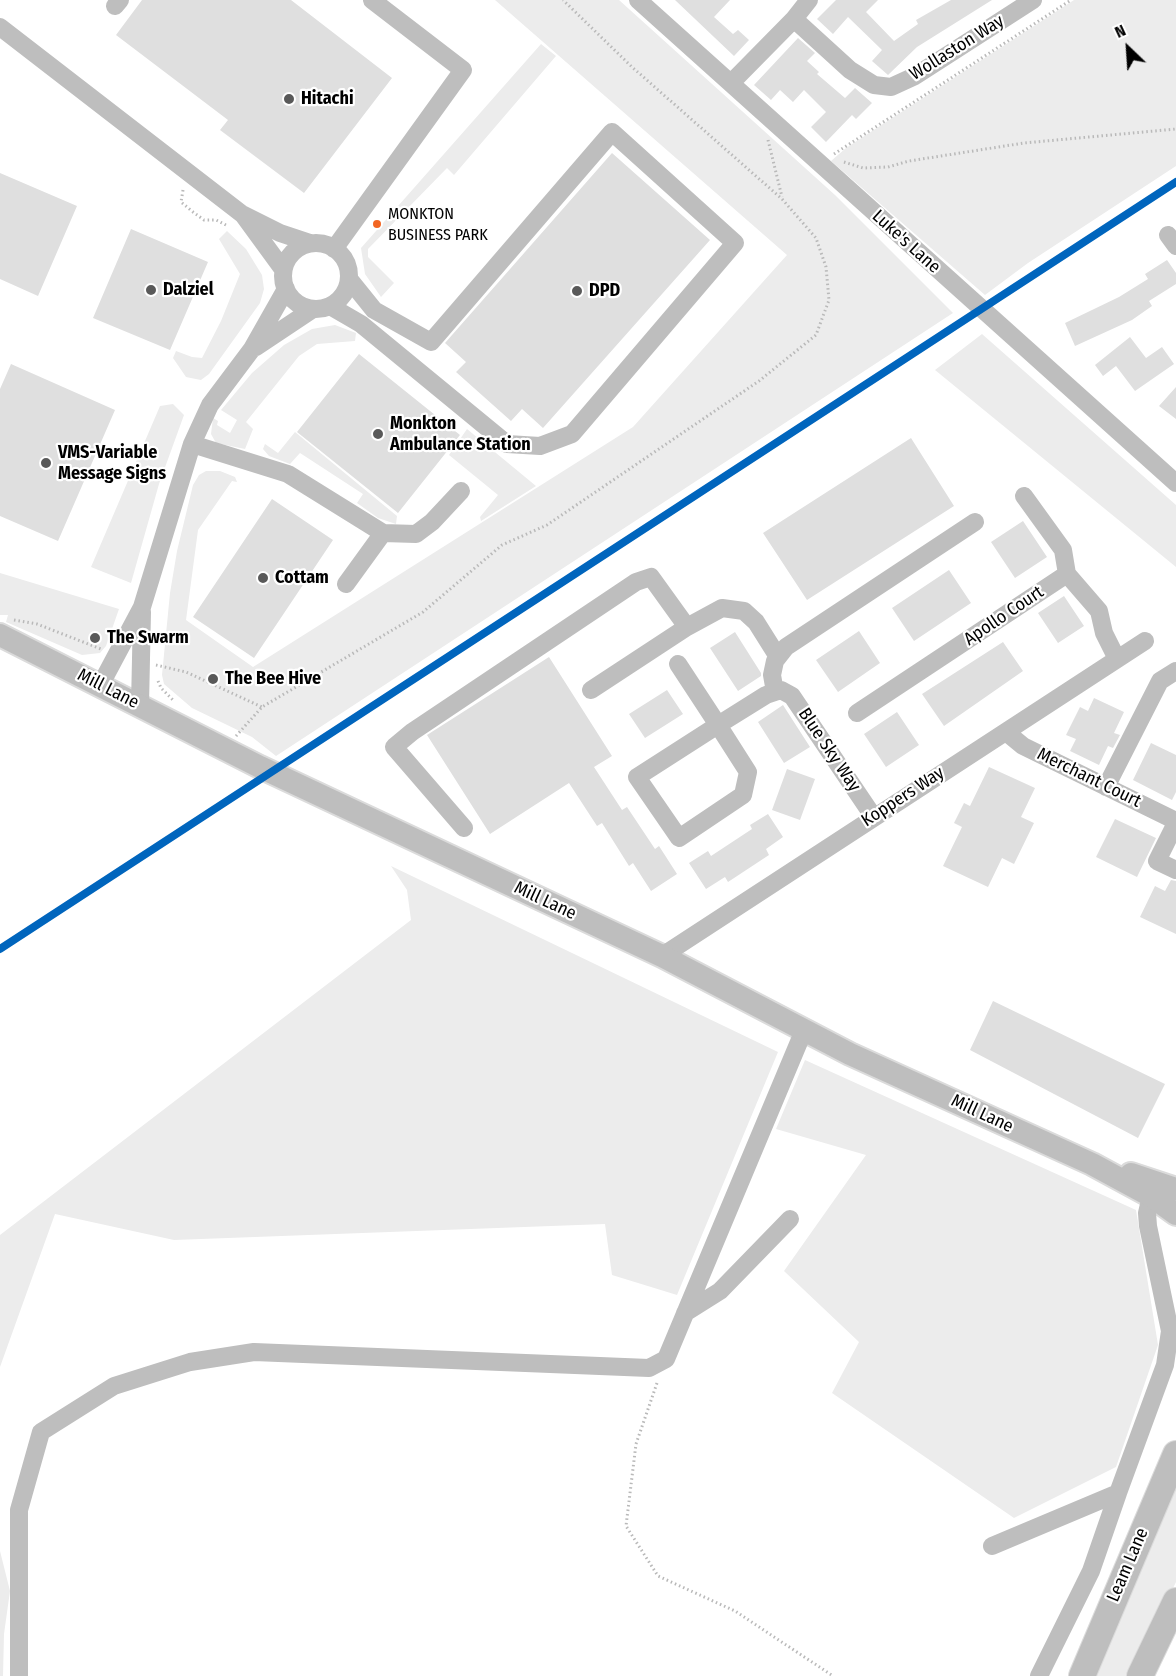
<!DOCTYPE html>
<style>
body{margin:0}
#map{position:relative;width:1176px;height:1676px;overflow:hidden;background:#fff;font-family:"Fira Sans Condensed",sans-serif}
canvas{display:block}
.north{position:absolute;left:1098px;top:18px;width:60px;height:60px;-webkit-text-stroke:4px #fff;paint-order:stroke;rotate:335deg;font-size:16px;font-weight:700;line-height:24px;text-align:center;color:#000}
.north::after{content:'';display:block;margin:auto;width:21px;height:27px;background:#000;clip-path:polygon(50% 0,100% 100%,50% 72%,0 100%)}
</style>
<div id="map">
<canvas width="1176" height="1676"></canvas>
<div class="north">N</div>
</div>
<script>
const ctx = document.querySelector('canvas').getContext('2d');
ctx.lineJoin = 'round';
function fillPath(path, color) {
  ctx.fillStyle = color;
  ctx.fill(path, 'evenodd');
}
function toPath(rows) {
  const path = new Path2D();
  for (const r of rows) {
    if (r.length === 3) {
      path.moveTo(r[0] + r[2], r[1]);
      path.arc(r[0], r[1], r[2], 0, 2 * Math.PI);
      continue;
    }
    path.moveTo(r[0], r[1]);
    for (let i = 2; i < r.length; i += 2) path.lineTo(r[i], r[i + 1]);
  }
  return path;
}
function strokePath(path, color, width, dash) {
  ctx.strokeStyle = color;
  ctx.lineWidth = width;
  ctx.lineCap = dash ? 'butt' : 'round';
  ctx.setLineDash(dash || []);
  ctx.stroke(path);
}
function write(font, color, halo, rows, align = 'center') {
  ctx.font = font + ' "Fira Sans Condensed",sans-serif';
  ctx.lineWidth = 4.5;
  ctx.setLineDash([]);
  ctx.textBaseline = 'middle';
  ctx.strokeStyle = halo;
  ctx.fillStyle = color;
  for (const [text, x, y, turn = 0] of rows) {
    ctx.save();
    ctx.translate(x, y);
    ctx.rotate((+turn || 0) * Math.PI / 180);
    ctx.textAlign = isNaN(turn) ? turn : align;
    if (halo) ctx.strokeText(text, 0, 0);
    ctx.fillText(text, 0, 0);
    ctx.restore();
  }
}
fillPath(toPath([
 [495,0,619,0,835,195,953,313,276,756,252,737,192,708,164,684,162,675,170,593,177,551,193,485,199,475,206,471,220,471,235,477,237,482,232,481,198,530,186,620,253,667,633,427,787,255],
 [1074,0,1176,0,1176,166,1028,263,985,295,831,161,846,148],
 [541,44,556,56,454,175,447,168,368,249,368,257,394,283,381,297,365,274,361,248],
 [227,231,246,249,262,275,264,289,260,303,209,374,201,380,186,377,173,358,176,351,192,357,202,358,221,321,240,274,219,239],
 [335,325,356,333,355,341,317,344,299,356,246,422,253,429,245,449,216,443,211,434,213,418,218,421,217,425,230,433,237,420,221,410,252,373,284,345,312,329],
 [982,334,1176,505,1176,567,935,370],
 [173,404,184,415,159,484,131,583,91,567,160,406],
 [467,429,536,486,481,521,480,517,498,495,449,455],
 [295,432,397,516,396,524,378,518,357,503,363,494,300,453,290,464,269,456,263,449,265,444,278,453],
 [0,573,119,609,106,646,100,653,82,655,6,622,8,615,0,615],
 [391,866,778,1052,677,1295,612,1275,605,1224,174,1240,55,1214,0,1367,0,1235,411,920,407,890],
 [805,1060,1136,1210,1158,1345,1116,1467,1014,1518,832,1393,859,1342,784,1271,866,1155,776,1129],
 [1176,1486,1176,1582,1130,1676,1091,1676],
 [0,1551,10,1591,4,1634,3,1676,0,1676]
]), '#ececec');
fillPath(toPath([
 [142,0,291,0,392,78,304,193,220,130,228,120,116,35],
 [675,0,730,0,714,17,733,34,738,30,749,40,734,56],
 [836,0,878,0,866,12,894,41,918,24,916,20,951,0,992,0,917,47,888,75,872,61,882,50,848,17,833,34,817,19],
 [798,38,815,53,807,61,819,72,817,74,845,98,855,88,872,103,856,119,852,115,826,142,811,127,826,112,804,90,793,102,780,90,771,100,754,85],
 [612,153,710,240,543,428,522,409,511,421,456,372,466,362,445,343],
 [0,173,77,206,38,296,0,279],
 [131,229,208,262,170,350,93,318],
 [1167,260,1176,273,1176,284,1149,301,1152,306,1132,320,1075,346,1065,323,1119,297,1148,279,1145,274],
 [1130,337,1146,358,1162,347,1174,364,1135,391,1116,366,1103,376,1095,365],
 [359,354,460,435,398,513,297,432],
 [11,364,115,410,58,541,0,516,0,389],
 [1176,387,1176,419,1159,406],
 [911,438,954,506,807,600,763,533],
 [272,499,333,540,254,658,193,617],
 [1023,521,1047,557,1015,578,991,542],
 [949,570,971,603,914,641,892,608],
 [1064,596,1084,626,1058,643,1038,613],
 [859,631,880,663,838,692,816,660],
 [735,632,761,673,761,676,738,691,710,648],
 [1003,642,1023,671,944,726,922,694],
 [549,657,612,756,594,767,622,810,627,807,655,849,659,846,677,874,651,891,633,863,629,866,602,823,597,826,569,783,490,834,427,735],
 [667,690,683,714,645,738,629,714],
 [1094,698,1124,712,1114,733,1120,735,1113,748,1108,746,1099,765,1070,751,1076,739,1066,735,1080,707,1088,711],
 [783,705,810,747,784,763,758,722],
 [897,712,919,745,886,767,864,734],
 [1151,743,1176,755,1176,792,1172,800,1133,780],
 [989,767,1035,788,1021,817,1034,823,1014,864,1002,858,988,887,943,866,962,827,954,823,964,803,970,806],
 [787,769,815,779,800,820,772,810],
 [768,814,783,837,766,849,769,855,728,882,725,877,706,889,689,863,708,851,711,856,752,829,750,825],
 [1115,819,1156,838,1137,877,1096,857],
 [1171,880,1176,881,1176,934,1140,917,1155,886,1165,891],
 [993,1001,1165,1084,1138,1138,970,1050]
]), '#dfdfdf');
const major = toPath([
 [0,635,260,767,662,956,850,1054,1092,1164,1151,1196,1176,1214],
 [1131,1174,1176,1189]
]);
const highway = toPath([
 [1082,1676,1176,1454],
 [1140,1676,1176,1601]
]);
strokePath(major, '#dbdbdb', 26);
strokePath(highway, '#dbdbdb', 28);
strokePath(toPath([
 [768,140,782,197],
 [834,154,1071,0],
 [844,162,863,168,888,167,909,161,1024,143,1176,129],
 [183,190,181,202,193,212,204,220,216,220,226,225],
 [14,620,37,624,101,649],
 [156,665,186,672,262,707],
 [158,681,161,688,174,701],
 [236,736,262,707,423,612,502,545,547,525,759,381,816,335,829,300,826,267,816,238,782,199,632,67,563,0],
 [657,1383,636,1444,626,1526,658,1576,735,1611,833,1676]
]), '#b9b9b9', 3, [1.5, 3]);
strokePath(toPath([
 [638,0,1176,483],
 [115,6,120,0],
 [794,19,850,70,874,85,891,87,915,76,1033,0],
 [0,27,242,214,280,233,310,243],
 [731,83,794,19,809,0],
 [244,216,282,268],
 [1168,235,1176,246],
 [316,276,33],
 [334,249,463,70,372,0],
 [330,306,361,324,507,444,540,446,572,434,735,243,612,132,431,342,374,310,349,279],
 [256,347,313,309],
 [192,444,288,474,383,533,416,534,432,522,461,491],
 [1024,496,1063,550,1067,574],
 [346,584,383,533],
 [678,664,718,725,748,772,743,795,679,838,637,777,718,725,766,695,781,690,792,696,873,816],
 [101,684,142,607,192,444,210,405,252,349,286,289],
 [591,690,687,627],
 [775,692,772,675,775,661,786,647,975,522],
 [140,705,142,612],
 [857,713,1067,574,1099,611,1104,633,1116,657],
 [1006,732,1023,746,1176,821],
 [1106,787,1160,681,1176,671],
 [1176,823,1157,861,1176,870],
 [464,828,394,747,412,732,636,582,651,577,687,627,722,608,744,611,756,622,778,657],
 [662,956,1145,641],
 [685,1313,720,1291,790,1219],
 [992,1546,1118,1493,1165,1365,1170,1331,1148,1226,1147,1213,1151,1196],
 [19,1676,19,1510,41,1432,114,1386,190,1362,254,1352,649,1368,666,1359,804,1030],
 [1039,1676,1091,1571,1118,1493]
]), '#bebebe', 18);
strokePath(major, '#bebebe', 22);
strokePath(highway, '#bebebe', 26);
strokePath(toPath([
 [0,949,1176,182]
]), '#0065bd', 8);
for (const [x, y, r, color] of [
 [289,99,6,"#595959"],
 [377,224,5,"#f26522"],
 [151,290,6,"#595959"],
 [577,291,6,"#595959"],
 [378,434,6,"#595959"],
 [46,463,6,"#595959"],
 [263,578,6,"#595959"],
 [95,638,6,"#595959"],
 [213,679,6,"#595959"]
]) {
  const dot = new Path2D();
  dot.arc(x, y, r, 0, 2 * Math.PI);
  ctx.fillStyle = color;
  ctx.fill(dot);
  strokePath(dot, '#fff', 2);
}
write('16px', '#000', '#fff', [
 ["MONKTON",388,215],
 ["BUSINESS PARK",388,236]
], 'left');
write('18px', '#000', '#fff', [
 ["Wollaston Way",957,48,-32],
 ["Luke's Lane",906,242,42],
 ["Apollo Court",1004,616,-34],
 ["Mill Lane",108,689,27],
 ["Blue Sky Way",829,750,56],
 ["Merchant Court",1089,778,26],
 ["Koppers Way",903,797,-33],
 ["Mill Lane",545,901,25],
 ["Mill Lane",982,1114,25],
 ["Leam Lane",1128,1565,-67]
]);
write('bold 18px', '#000', '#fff', [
 ["Hitachi",301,99],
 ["Dalziel",163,290],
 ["DPD",589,291],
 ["Monkton",390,424],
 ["Ambulance Station",390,445],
 ["VMS-Variable",58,453],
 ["Message Signs",58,474],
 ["Cottam",275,578],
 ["The Swarm",107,638],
 ["The Bee Hive",225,679]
], 'left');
</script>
